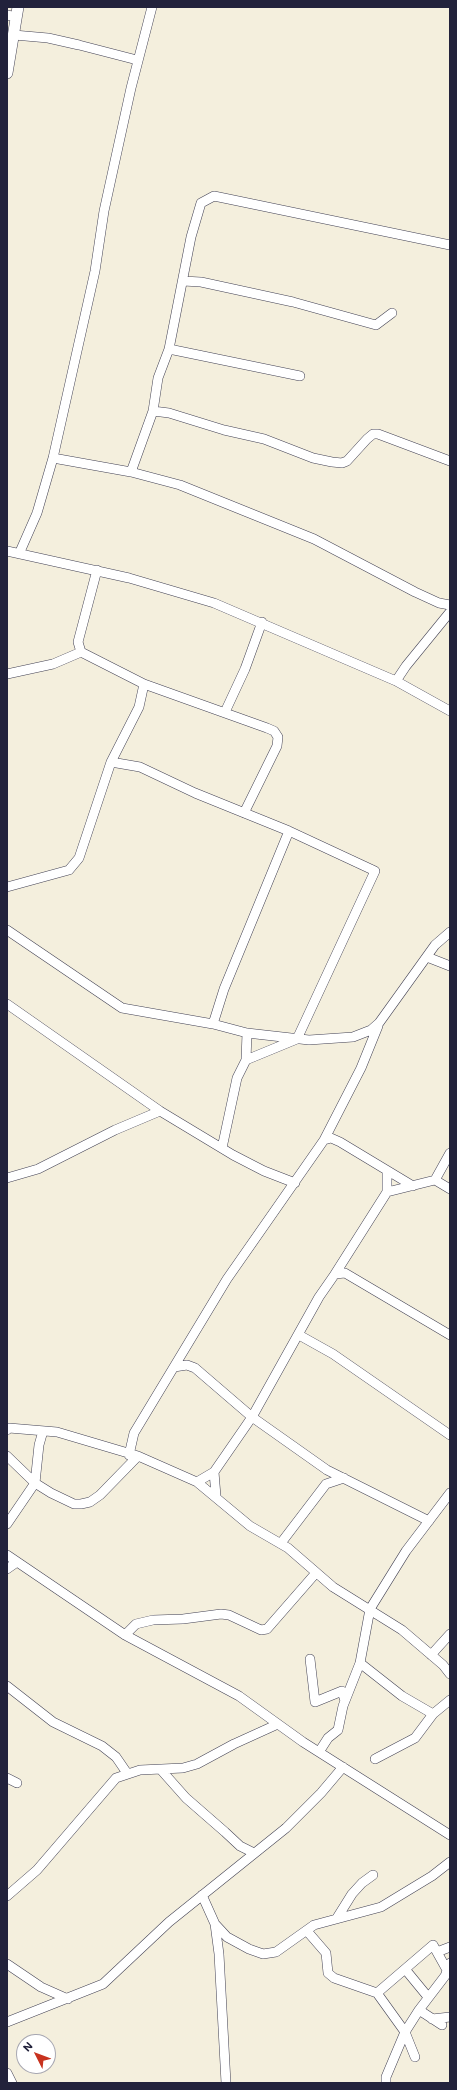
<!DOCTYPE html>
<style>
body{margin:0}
#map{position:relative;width:457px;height:2090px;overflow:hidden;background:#f4efdd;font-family:Mali,sans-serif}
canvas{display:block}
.frame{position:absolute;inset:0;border:8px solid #22223b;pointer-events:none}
.north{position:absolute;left:16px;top:2034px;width:40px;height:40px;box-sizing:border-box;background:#fff;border:1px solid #a7a7b1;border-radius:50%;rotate:312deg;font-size:11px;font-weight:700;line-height:16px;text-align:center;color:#22223b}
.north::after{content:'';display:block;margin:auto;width:14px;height:18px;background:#c8321e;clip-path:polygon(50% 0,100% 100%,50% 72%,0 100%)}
</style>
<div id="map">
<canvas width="457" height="2090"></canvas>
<div class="frame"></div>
<div class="north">N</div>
</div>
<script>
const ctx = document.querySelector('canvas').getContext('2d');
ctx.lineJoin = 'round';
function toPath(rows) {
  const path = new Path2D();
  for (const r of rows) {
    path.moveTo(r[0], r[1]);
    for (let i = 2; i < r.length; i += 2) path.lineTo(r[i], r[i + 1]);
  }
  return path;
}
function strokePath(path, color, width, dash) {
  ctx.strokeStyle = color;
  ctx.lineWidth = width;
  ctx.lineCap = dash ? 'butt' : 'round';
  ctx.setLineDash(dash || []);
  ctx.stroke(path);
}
const minor = toPath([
 [7,15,16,17],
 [14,35,48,38,79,45,137,60],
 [183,281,201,282,293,302,376,325,392,313],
 [169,349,300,376],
 [153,411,169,413,224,430,264,439,313,458,332,462,342,463,347,461,367,439,373,434,378,434,450,461],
 [53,458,131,472,180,485,314,539,415,592,439,603,450,605],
 [131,472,153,411,158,378,169,349,191,237,201,203,214,196,450,245],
 [7,551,129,578,214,603,396,681,406,666,450,612],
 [19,554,37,513,53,458,95,271,104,211,131,88,152,7],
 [97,570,78,642,81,652,144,684,267,728,274,731,278,737,277,746,244,813],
 [7,674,53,664,81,652],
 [396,681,450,711],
 [225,712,245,669,262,622],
 [111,762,140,767,195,793,289,831,375,871,297,1039,246,1060],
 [7,887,69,870,79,858,111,762,139,707,144,684],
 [7,930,122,1008,213,1024,247,1033,309,1040,353,1037,371,1030,379,1023,435,945,450,932],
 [427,957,450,966],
 [7,1004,160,1111,233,1155,264,1171,295,1183],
 [213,1024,224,989,289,831],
 [324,1140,361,1068,378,1026],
 [222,1148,237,1078,246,1060,247,1033],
 [387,1171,387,1192],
 [7,1178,38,1169,115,1130,160,1111],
 [435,1180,450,1189],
 [335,1274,387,1192,435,1180,450,1153],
 [299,1335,333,1354,450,1435],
 [174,1367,187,1365,195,1368,252,1417,214,1472,216,1496],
 [7,1430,9,1428,57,1432,138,1456,197,1482,250,1526,288,1548,333,1587,402,1630,443,1665,450,1674],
 [129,1455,134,1433,227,1279,324,1140,331,1138,340,1142,413,1186],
 [7,1456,35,1483,51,1493,74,1504,81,1504,90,1502,100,1495,138,1456],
 [197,1482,214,1472],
 [450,1493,406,1551,370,1609,360,1663,402,1696,433,1714,450,1700],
 [429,1521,327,1470,252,1417,319,1297,335,1274,345,1273,450,1335],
 [7,1524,35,1483,39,1445,43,1431],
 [281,1543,326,1484,344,1478],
 [7,1555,125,1635,239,1696,303,1742,450,1835],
 [7,1569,17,1562],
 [125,1635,136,1624,153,1620,183,1619,221,1614,229,1615,261,1630,267,1629,315,1574],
 [431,1655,450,1634],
 [310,1659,315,1702,342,1691,345,1701],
 [7,1686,53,1722,102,1746,116,1757,127,1773],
 [319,1752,328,1738,338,1730,343,1706,360,1663],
 [375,1759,415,1738,433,1714],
 [162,1771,186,1798,225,1832,240,1846,254,1853],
 [7,1778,17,1783],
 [202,1895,215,1924,219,1954,226,2083],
 [7,1896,37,1870,116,1778,140,1770,183,1768,197,1764,234,1744,278,1724],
 [337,1918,352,1894,362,1883,373,1875],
 [215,1924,227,1937,249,1949,263,1954,276,1952,314,1925,381,1907,432,1876,450,1862],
 [307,1931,326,1953,328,1973,334,1978,377,1993,405,2032,415,2057],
 [437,1952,450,1947],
 [7,1964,41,1987,68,1999],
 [405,1969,428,1997],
 [377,1993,433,1945,447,1970],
 [419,2010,442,2025],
 [432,2019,450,2017],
 [7,2022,103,1984,169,1922,286,1828,321,1793,343,1767],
 [7,2073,12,2083],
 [386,2083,386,2077,405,2032,419,2010,445,1976,450,1963]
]);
const major = toPath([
 [7,73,18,7]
]);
strokePath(minor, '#424153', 10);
strokePath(major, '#424153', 12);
strokePath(minor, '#fff', 9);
strokePath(major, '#fff', 11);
</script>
